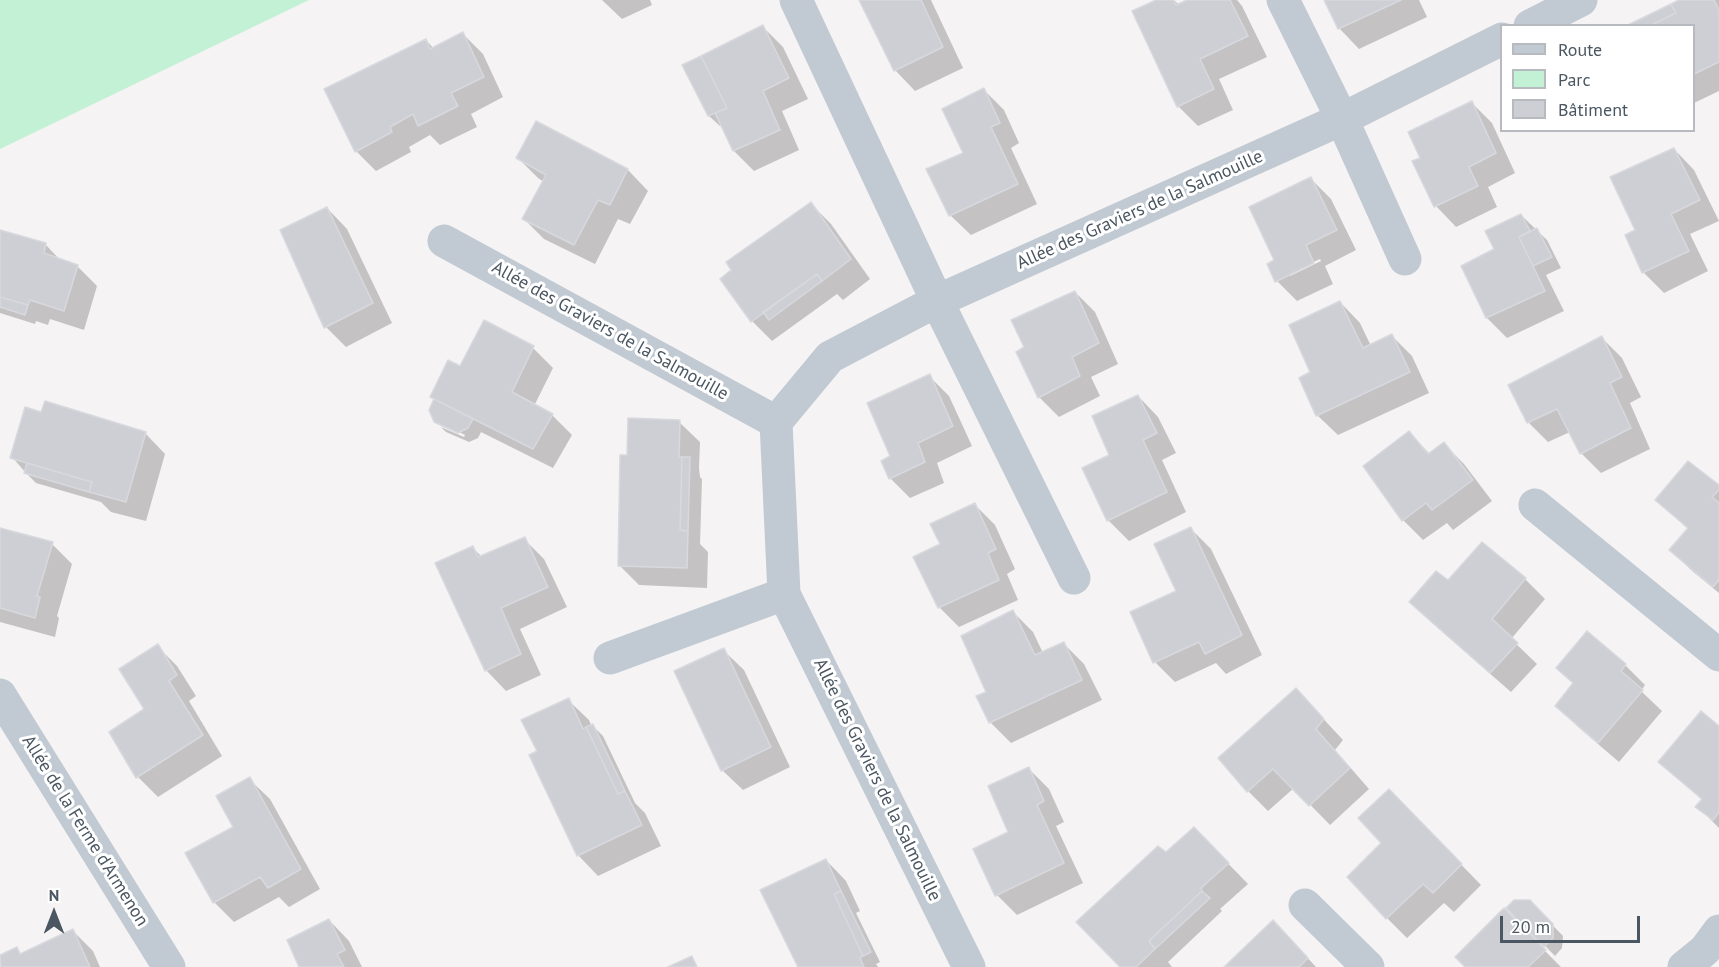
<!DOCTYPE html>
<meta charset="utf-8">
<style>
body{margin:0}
#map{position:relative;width:1719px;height:967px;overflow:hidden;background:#f5f3f3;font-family:"PT Sans",sans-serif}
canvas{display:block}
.legend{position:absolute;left:1500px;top:24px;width:195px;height:108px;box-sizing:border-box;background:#fff;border:2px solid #b7bbc0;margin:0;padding:8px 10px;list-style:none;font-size:18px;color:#4a5661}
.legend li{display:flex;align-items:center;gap:12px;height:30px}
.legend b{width:30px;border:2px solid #b7bbc0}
.north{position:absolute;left:24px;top:883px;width:60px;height:60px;-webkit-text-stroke:4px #fff;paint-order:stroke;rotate:0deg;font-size:16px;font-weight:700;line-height:24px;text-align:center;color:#4a5661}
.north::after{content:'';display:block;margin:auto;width:21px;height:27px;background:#4a5661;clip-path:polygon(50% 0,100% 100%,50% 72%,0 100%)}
.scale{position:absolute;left:1500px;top:916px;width:140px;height:27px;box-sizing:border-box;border:3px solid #4a5661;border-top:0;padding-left:8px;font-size:18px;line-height:21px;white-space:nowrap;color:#4a5661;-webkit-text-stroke:4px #fff;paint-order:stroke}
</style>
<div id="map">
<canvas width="1719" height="967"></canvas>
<ul class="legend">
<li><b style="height:8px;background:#c1cad2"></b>Route</li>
<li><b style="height:16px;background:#c3f1d5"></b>Parc</li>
<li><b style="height:16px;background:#cdcfd5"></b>Bâtiment</li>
</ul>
<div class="north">N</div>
<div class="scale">20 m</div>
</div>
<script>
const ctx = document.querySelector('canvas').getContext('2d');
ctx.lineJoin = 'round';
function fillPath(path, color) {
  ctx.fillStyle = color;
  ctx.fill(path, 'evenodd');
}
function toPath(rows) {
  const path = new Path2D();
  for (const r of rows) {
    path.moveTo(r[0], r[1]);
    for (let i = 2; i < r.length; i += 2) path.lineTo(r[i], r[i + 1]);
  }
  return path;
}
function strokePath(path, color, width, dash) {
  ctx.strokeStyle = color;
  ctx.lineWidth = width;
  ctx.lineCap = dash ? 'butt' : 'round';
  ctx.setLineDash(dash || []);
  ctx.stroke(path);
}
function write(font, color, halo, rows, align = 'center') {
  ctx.font = font + ' "PT Sans",sans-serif';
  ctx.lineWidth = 6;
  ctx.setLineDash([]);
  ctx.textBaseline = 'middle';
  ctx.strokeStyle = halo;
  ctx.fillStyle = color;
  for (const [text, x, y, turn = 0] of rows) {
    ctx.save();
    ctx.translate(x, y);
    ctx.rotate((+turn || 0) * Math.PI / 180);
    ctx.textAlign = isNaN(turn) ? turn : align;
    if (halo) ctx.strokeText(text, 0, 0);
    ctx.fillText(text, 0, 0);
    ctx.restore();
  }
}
fillPath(toPath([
 [0,0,309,0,0,149]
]), '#c3f1d5');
fillPath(toPath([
 [602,0,650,0,652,5,622,19],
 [861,0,931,0,963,68,915,91,895,70],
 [1159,0,1174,0,1179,5,1191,0,1237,0,1242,6,1267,57,1219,79,1233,110,1198,126,1178,106],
 [1326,0,1419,0,1427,17,1359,49,1339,28],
 [1683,0,1719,0,1719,91,1694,103,1694,26],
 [763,27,783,47,808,99,782,111,799,150,754,171,734,151,722,125,720,126,709,116,684,66],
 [463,34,483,54,503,97,471,114,477,127,440,145,430,135,409,147,411,152,376,171,356,151,426,40,434,49],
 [984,90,1004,110,1019,143,1011,148,1037,204,971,235,950,215,964,154],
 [1472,103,1492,123,1515,173,1488,187,1497,207,1456,227,1436,206,1414,162,1422,158],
 [536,123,628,170,648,191,630,224,618,219,595,264,544,239,524,219,544,182,538,178,518,158],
 [1674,149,1694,170,1719,221,1690,234,1708,271,1664,293,1644,273,1627,236,1637,231],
 [1311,179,1331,199,1356,250,1325,266,1333,284,1297,301,1277,281,1276,261],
 [1320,259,1321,261,1290,276,1290,273],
 [811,204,831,224,870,279,843,300,837,294,772,341,752,321],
 [327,208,347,229,392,323,346,347,326,327],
 [1521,215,1547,240,1561,268,1546,275,1564,311,1507,338,1487,318,1463,266,1496,250],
 [0,231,45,244,61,261,77,266,97,286,84,330,50,319,48,325,36,321,35,324,0,313],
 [1075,292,1095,312,1118,364,1091,377,1100,396,1059,417,1039,397,1026,348],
 [1340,302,1360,323,1371,346,1392,336,1412,356,1429,393,1338,435,1317,415,1312,373],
 [1602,338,1622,358,1641,397,1630,403,1650,449,1601,473,1581,453,1570,432,1548,442,1528,422],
 [533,348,553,368,534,406,552,415,572,435,553,468,481,432,478,438,469,442,446,432,441,427,464,437,465,435,441,423,441,426,435,421,436,401,432,397,461,368],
 [929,376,949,396,972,446,937,463,944,483,910,498,890,478,892,457],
 [1138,396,1158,417,1176,453,1162,460,1186,512,1129,541,1108,520,1084,468,1111,456],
 [42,414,145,433,165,454,146,521,111,512,101,502,36,483,26,473,12,457],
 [679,422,700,442,699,468,700,477,702,479,700,544,708,552,707,588,639,585,619,565,628,457],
 [1409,433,1430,454,1444,444,1464,464,1492,501,1453,530,1447,523,1423,540,1403,520],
 [1719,487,1719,593,1691,570,1671,550,1688,529,1657,500],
 [975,505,995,525,1015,569,1007,574,1018,600,959,627,939,607,942,545],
 [0,529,52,544,72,564,57,616,59,618,55,637,0,622],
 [1191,529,1211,549,1262,655,1226,674,1216,663,1175,682,1155,662,1178,591],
 [524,539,544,559,567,607,520,629,541,675,506,691,486,670,437,564,473,548,482,557],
 [1525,579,1545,599,1511,639,1537,664,1511,692,1431,622,1411,602,1448,582],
 [1013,612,1033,632,1043,653,1064,644,1084,664,1102,700,1011,743,991,723,978,697,988,692],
 [157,646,177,666,196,696,189,701,222,756,158,797,138,777,146,710],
 [723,650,744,670,790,767,743,790,722,770],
 [1625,665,1645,685,1641,691,1662,711,1619,762,1577,726,1557,705],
 [568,700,589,720,592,727,593,726,603,736,635,803,645,813,661,846,598,876,578,855,531,755,539,751],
 [1316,711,1343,740,1335,750,1369,789,1330,825,1294,788,1268,811,1248,791],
 [1719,728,1719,828,1697,806,1702,800,1660,761],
 [1029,769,1049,789,1064,822,1056,826,1083,883,1017,915,997,895,1010,833],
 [249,779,270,799,320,889,289,907,279,897,234,922,214,902],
 [1409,811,1481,885,1454,912,1444,903,1407,938,1387,918,1384,843],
 [1214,849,1248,884,1220,909,1222,911,1168,962,1172,967,1122,967,1166,854],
 [826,860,846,881,860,911,856,913,880,962,876,964,878,967,799,967],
 [1529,901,1563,936,1562,948,1555,956,1508,908],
 [1504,910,1561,967,1467,967],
 [329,920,349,941,362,967,301,967],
 [73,931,93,951,100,967,3,967,0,961,0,957,17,949,22,955],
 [1293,942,1316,967,1226,967]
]), '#0003');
const building = toPath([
 [859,0,921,0,943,47,894,71,859,0],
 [1156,0,1173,0,1176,5,1187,0,1230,0,1248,36,1200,59,1214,89,1177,107,1132,11,1156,0],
 [1324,0,1401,0,1338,29,1324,0],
 [1679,0,1714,0,1719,10,1719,62,1694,74,1694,26,1649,26,1676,13,1671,4,1679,0],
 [1671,4,1676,13,1649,26,1626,26,1671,4],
 [763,25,789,78,763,91,780,130,733,151,715,113,727,108,701,56,763,25],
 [463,32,484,77,451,93,458,106,418,126,413,114,390,127,392,132,355,152,324,89,426,39,430,49,463,32],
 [701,56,727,108,708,116,682,65,701,56],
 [984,88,1000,123,991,127,1018,184,949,216,926,169,963,153,942,109,984,88],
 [1472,101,1496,153,1469,167,1478,186,1434,207,1412,161,1420,158,1408,132,1472,101],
 [536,121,628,169,610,205,598,200,574,245,522,219,546,175,516,158,536,121],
 [1674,148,1700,200,1671,214,1689,251,1642,273,1625,235,1635,230,1610,177,1674,148],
 [1311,177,1337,230,1306,245,1314,263,1275,282,1267,264,1274,260,1249,207,1311,177],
 [811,202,851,259,822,281,817,274,751,322,720,279,731,270,726,262,811,202],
 [327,207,373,303,324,328,280,230,327,207],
 [1521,214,1530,231,1519,237,1545,291,1486,318,1461,266,1494,249,1485,231,1521,214],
 [1537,228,1552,257,1533,266,1519,237,1537,228],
 [0,230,46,243,44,253,78,265,64,311,30,300,28,305,0,297,0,230],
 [817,274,822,281,769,320,763,312,817,274],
 [1075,291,1099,343,1072,357,1080,376,1038,398,1016,352,1024,347,1011,320,1075,291],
 [0,297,28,305,25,315,0,307,0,297],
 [1340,301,1363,348,1392,334,1410,372,1316,416,1299,378,1310,372,1289,325,1340,301],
 [484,320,534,346,512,392,553,414,533,449,430,397,448,360,460,366,484,320],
 [1602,336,1622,377,1610,383,1631,428,1580,454,1557,409,1527,423,1508,385,1602,336],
 [930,374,953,426,918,443,925,462,889,479,881,461,890,456,867,403,930,374],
 [1138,395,1157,433,1143,440,1167,492,1107,521,1082,468,1109,455,1092,416,1138,395],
 [434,399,473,419,468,428,458,433,434,422,429,410,434,399],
 [45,401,146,432,126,502,89,492,92,482,10,458,25,407,41,412,45,401],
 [628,418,680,420,679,457,682,457,680,530,688,531,687,568,618,566,620,455,627,455,628,418],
 [1409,431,1428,454,1444,442,1473,480,1432,510,1426,503,1402,521,1363,466,1409,431],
 [682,457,690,457,688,531,680,530,682,457],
 [1688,461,1719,485,1719,490,1712,497,1719,503,1719,580,1713,587,1669,550,1688,528,1655,500,1688,461],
 [27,463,92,482,89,492,24,473,27,463],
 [975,503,996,549,988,553,999,580,938,608,913,557,940,544,930,524,975,503],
 [1191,527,1242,635,1205,654,1199,642,1153,663,1130,612,1176,591,1154,544,1191,527],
 [0,528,53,542,37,596,40,597,35,618,0,608,0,528],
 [525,537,548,587,501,608,521,654,485,671,435,563,473,546,478,557,525,537],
 [1482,542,1526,578,1492,619,1518,643,1490,673,1409,602,1436,571,1448,580,1482,542],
 [1013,610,1035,655,1064,642,1082,680,989,723,976,696,986,692,961,636,1013,610],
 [1587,631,1626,664,1621,671,1643,690,1598,743,1555,706,1573,683,1556,668,1587,631],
 [158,644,177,675,169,681,203,735,136,778,109,732,144,709,119,669,158,644],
 [724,648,771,747,721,771,674,671,724,648],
 [1296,688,1324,719,1316,729,1350,768,1309,806,1273,769,1247,792,1218,758,1296,688],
 [569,698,583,729,586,727,618,794,625,791,642,825,577,856,529,755,537,751,521,720,569,698],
 [1701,711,1719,726,1719,812,1713,820,1695,807,1702,799,1658,762,1701,711],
 [593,724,625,791,618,794,586,727,593,724],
 [1029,767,1044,801,1037,805,1064,863,995,896,973,849,1008,832,988,786,1029,767],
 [250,777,301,869,268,888,260,877,213,903,185,853,233,827,216,796,250,777],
 [1389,789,1462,864,1433,893,1423,884,1386,919,1347,877,1381,843,1358,818,1389,789],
 [1194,827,1229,863,1201,888,1202,891,1149,941,1155,949,1136,967,1120,967,1076,922,1158,846,1166,852,1194,827],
 [826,859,841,891,834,894,863,956,860,958,864,967,798,967,760,890,826,859],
 [841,891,871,952,863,956,834,894,841,891],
 [1202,891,1210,898,1155,949,1149,941,1202,891],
 [1514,900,1530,900,1553,924,1553,938,1544,947,1506,908,1514,900],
 [1504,908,1546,950,1528,967,1465,967,1455,957,1504,908],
 [329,919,345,950,337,954,344,967,299,967,287,940,329,919],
 [1273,920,1308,958,1299,967,1224,967,1273,920],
 [73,929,90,967,1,967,0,955,17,947,20,954,73,929],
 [692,956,697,967,668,967,692,956]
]);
fillPath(building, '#cdcfd5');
strokePath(building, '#d7d9de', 1.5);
strokePath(toPath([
 [796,0,937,301,1074,578],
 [1283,0,1342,119,1405,259],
 [1530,26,1581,0],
 [444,241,776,422],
 [1535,505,1719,655],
 [610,658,784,594],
 [0,695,169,967],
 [1305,905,1368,967],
 [969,967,784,594,776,422,830,357,937,301,1342,119,1502,39],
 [1684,967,1705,950,1719,931]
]), '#c1cad2', 33);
write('18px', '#4a5661', '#fff', [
 ["Allée des Graviers de la Salmouille",1140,210,-24],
 ["Allée des Graviers de la Salmouille",610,331,29],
 ["Allée des Graviers de la Salmouille",877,780,64],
 ["Allée de la Ferme d'Armenon",85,831,58]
]);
</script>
